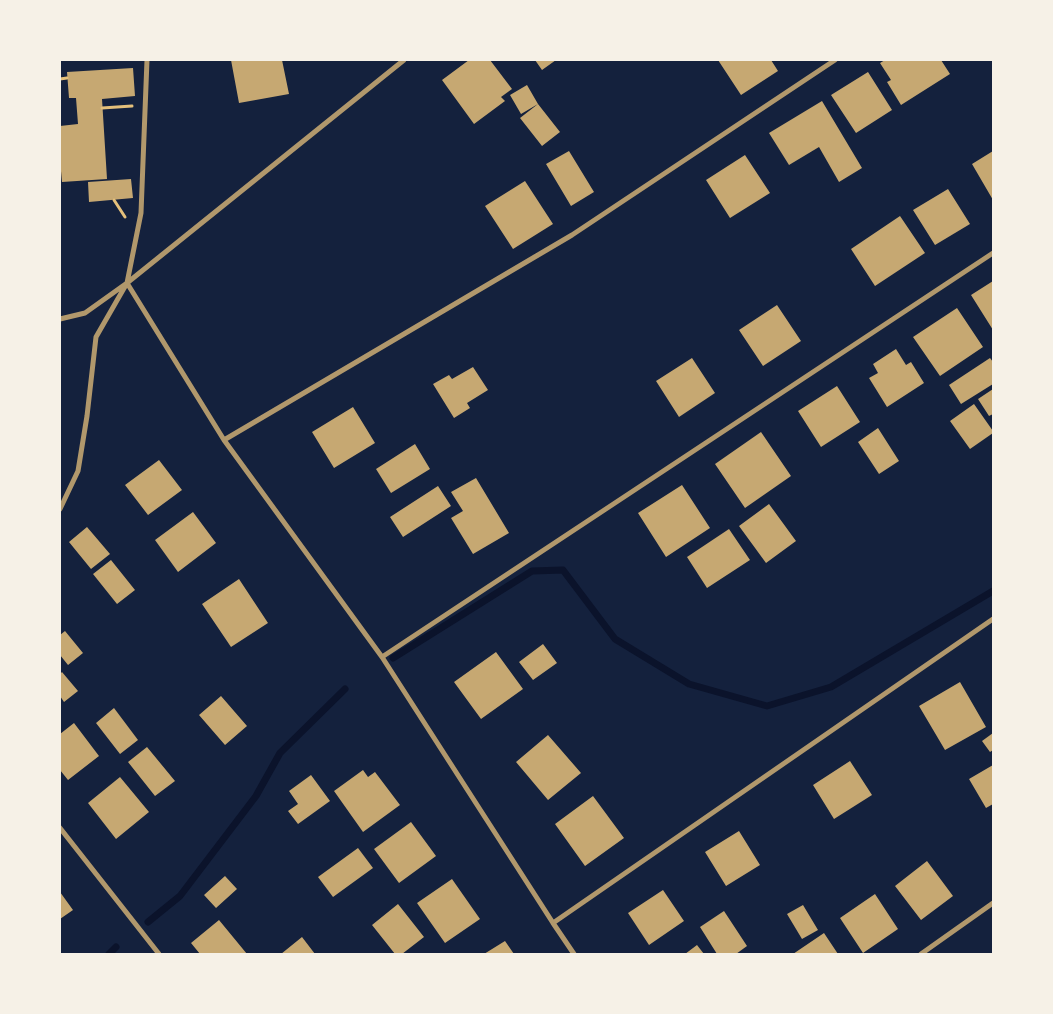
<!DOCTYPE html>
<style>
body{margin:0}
#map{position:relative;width:1053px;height:1014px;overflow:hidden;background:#14213d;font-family:"Fira Sans Condensed",sans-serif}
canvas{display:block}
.frame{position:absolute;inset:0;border:61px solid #f6f1e7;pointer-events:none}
</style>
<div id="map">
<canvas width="1053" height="1014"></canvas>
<div class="frame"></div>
</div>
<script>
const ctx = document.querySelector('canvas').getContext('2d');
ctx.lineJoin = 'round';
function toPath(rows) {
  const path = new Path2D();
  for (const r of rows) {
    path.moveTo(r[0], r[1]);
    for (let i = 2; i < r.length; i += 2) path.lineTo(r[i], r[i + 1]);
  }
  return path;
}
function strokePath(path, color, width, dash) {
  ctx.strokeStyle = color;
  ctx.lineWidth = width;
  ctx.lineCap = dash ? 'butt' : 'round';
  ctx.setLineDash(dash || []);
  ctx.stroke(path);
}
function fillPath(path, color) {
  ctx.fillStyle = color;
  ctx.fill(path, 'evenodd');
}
strokePath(toPath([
 [393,658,532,571,563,570,615,639,689,684,767,706,831,687,993,591],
 [148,922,180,896,256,796,280,753,345,689],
 [109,954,116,947]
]), '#0b132b', 7);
fillPath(toPath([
 [231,60,282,60,289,94,239,103],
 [469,60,490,60,512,89,501,97,505,101,474,124,442,80],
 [535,60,556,60,542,70],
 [718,60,771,60,778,71,741,95],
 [885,60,941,60,950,74,901,105,887,82,891,80,880,63],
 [133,68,135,96,102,99,107,179,62,182,60,160,60,126,78,124,76,98,69,98,67,72],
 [868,72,892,110,856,133,831,95],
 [527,85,538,104,560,132,542,146,520,118,538,104,521,114,510,95],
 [822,101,862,168,839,182,819,147,789,165,769,133],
 [569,151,594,192,571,206,546,164],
 [993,151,993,200,972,164],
 [745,155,770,193,730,218,706,180],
 [131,179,133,198,89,202,88,182],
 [525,181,553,224,513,249,485,206],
 [948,189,970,224,935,245,913,210],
 [900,216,925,253,875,286,851,249],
 [993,281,993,330,971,295],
 [777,305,801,341,763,366,739,330],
 [957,308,983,347,940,376,913,337],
 [896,349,906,365,911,362,924,383,887,407,869,378,878,373,873,364],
 [692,358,715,393,679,417,656,381],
 [990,358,993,362,993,384,961,404,949,385],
 [473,367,488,390,467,403,470,408,454,418,433,384,449,375,452,379],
 [837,386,860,422,821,447,798,411],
 [993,389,993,414,989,416,978,399],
 [974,404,993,431,993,433,970,449,950,421],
 [353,407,375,443,334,468,312,432],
 [878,428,899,461,879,474,858,442],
 [761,432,791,476,745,508,715,464],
 [415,444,430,469,391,493,376,469],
 [159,460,182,490,148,515,125,485],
 [476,478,509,533,473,554,451,518,463,511,451,492],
 [682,485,710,528,666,557,638,513],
 [438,486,451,506,403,537,390,517],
 [769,504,796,541,766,563,739,526],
 [193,512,216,543,178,572,155,540],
 [87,527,110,554,91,569,69,542],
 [729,529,750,560,707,588,687,557],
 [111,560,135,590,117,604,93,574],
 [239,579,268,623,231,647,202,604],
 [65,631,83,653,68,665,60,655,60,635],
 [543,644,557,663,533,680,519,662],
 [496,652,523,689,481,719,454,682],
 [62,672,78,691,64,702,60,696,60,674],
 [960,682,986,727,945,750,919,706],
 [221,696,247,726,225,745,199,715],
 [114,708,138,740,120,754,96,723],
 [74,723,99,756,68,780,60,770,60,734],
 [993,733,993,750,990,752,982,741],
 [548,735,581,773,548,800,516,762],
 [147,747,175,781,155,796,128,762],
 [850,761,872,795,834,819,813,785],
 [993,765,993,804,986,808,969,779],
 [363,770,368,777,375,772,400,805,363,832,334,791],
 [311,775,330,801,298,824,288,811,298,804,289,791],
 [120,777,149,812,116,839,88,803],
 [593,796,624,838,585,866,555,824],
 [411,822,436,856,399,883,374,849],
 [739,831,760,865,726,886,705,852],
 [358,848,373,868,333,897,318,877],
 [927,861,953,896,921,920,895,886],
 [225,876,237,889,216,908,204,895],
 [452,879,480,919,445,943,417,903],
 [663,890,684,921,649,945,628,913],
 [60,892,73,910,60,919],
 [875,894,898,929,863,953,840,918],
 [398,904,424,937,402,954,395,954,372,925],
 [803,905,818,930,802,939,787,914],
 [724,911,747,946,736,954,717,954,700,927],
 [219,920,247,954,200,954,191,943],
 [824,933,838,954,793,954],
 [302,937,315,954,281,954],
 [505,941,514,954,484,954],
 [697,945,704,954,685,954]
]), '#c6a872');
strokePath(toPath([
 [60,79,67,78],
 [102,108,132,106],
 [114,200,125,217]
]), '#e5c07b', 3);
strokePath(toPath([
 [127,283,224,440,382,657,553,923,574,954],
 [60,319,85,313,127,283,404,60],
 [224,440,572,235,835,60],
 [60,509,78,471,87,416,96,337,127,283,141,213,147,60],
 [382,657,993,253],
 [60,828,159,954],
 [553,923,993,619],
 [921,954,993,903]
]), '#b1986c', 5);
</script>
